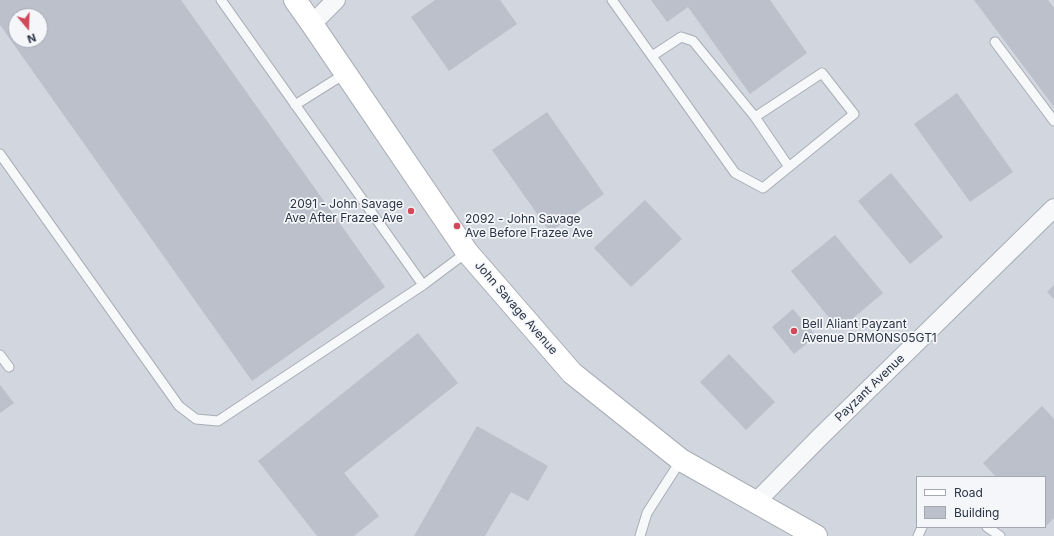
<!DOCTYPE html>
<style>
body{margin:0}
#map{position:relative;width:1054px;height:536px;overflow:hidden;background:#e4e7ec;font-family:Inter,sans-serif}
canvas{display:block}
.legend{position:absolute;left:916px;top:476px;width:130px;height:52px;box-sizing:border-box;background:#f4f6f9;border:1px solid #a4a8b1;margin:0;padding:5px 7px;list-style:none;font-size:12px;color:#2b3445}
.legend li{display:flex;align-items:center;gap:8px;height:20px}
.legend b{width:20px;border:1px solid #a4a8b1}
.north{position:absolute;left:8px;top:8px;width:40px;height:40px;box-sizing:border-box;background:#f4f6f9;border:1px solid #a4a8b1;border-radius:50%;rotate:161deg;font-size:11px;font-weight:700;line-height:16px;text-align:center;color:#2b3445}
.north::after{content:'';display:block;margin:auto;width:14px;height:18px;background:#d1495b;clip-path:polygon(50% 0,100% 100%,50% 72%,0 100%)}
</style>
<div id="map">
<canvas width="1054" height="536"></canvas>
<ul class="legend">
<li><b style="height:5px;background:#fff"></b>Road</li>
<li><b style="height:11px;background:#bbc0ca"></b>Building</li>
</ul>
<div class="north">N</div>
</div>
<script>
const ctx = document.querySelector('canvas').getContext('2d');
ctx.lineJoin = 'round';
function fillPath(path, color) {
  ctx.fillStyle = color;
  ctx.fill(path, 'evenodd');
}
function toPath(rows) {
  const path = new Path2D();
  for (const r of rows) {
    path.moveTo(r[0], r[1]);
    for (let i = 2; i < r.length; i += 2) path.lineTo(r[i], r[i + 1]);
  }
  return path;
}
function strokePath(path, color, width, dash) {
  ctx.strokeStyle = color;
  ctx.lineWidth = width;
  ctx.lineCap = dash ? 'butt' : 'round';
  ctx.setLineDash(dash || []);
  ctx.stroke(path);
}
function write(font, color, halo, rows, align = 'center') {
  ctx.font = font + ' Inter,sans-serif';
  ctx.lineWidth = 3.5;
  ctx.setLineDash([]);
  ctx.textBaseline = 'middle';
  ctx.strokeStyle = halo;
  ctx.fillStyle = color;
  for (const [text, x, y, turn = 0] of rows) {
    ctx.save();
    ctx.translate(x, y);
    ctx.rotate((+turn || 0) * Math.PI / 180);
    ctx.textAlign = isNaN(turn) ? turn : align;
    if (halo) ctx.strokeText(text, 0, 0);
    ctx.fillText(text, 0, 0);
    ctx.restore();
  }
}
fillPath(toPath([
 [0,0,1054,0,1054,536,0,536],
 [16,16,40,16,40,40,16,40],
 [917,477,1045,477,1045,527,917,527]
]), '#d2d6de');
fillPath(toPath([
 [0,0,181,0,385,287,252,381,0,25],
 [16,16,40,16,40,40,16,40],
 [435,0,500,0,517,24,449,71,411,17],
 [651,0,770,0,807,53,750,94,688,7,667,22],
 [974,0,1048,0,1054,8,1054,107],
 [957,93,1013,172,970,202,914,124],
 [547,112,604,194,550,232,492,150],
 [891,173,943,237,910,264,858,201],
 [645,200,682,239,631,287,594,248],
 [835,235,883,293,839,330,791,271],
 [1054,285,1054,299,1047,292],
 [793,309,816,336,794,354,772,327],
 [418,333,458,383,344,473,379,516,354,536,317,536,258,461],
 [729,354,775,402,746,430,700,382],
 [0,385,14,403,0,413],
 [1042,406,1054,419,1054,518,1045,527,1045,477,996,477,983,463],
 [477,426,548,466,528,501,511,492,485,536,414,536]
]), '#bbc0ca');
const lane = toPath([
 [221,0,423,285],
 [612,0,735,173,763,188,854,114,822,73,755,117,693,41,681,37,652,56],
 [995,42,1054,121],
 [295,105,346,73],
 [755,117,789,167],
 [0,154,179,406,196,419,218,421,423,285,467,252],
 [0,355,9,367],
 [987,527,1000,536],
 [640,536,647,513,681,460],
 [918,536,922,527]
]);
const street = toPath([
 [312,24,336,0],
 [756,502,820,437,1054,208]
]);
const secondary = toPath([
 [295,0,312,24,467,252,572,373,681,460,816,536]
]);
strokePath(lane, '#a9aeb7', 11);
strokePath(street, '#a9aeb7', 20);
strokePath(secondary, '#a9aeb7', 24);
strokePath(lane, '#f7f8fa', 9);
strokePath(street, '#f7f8fa', 18);
strokePath(secondary, '#fff', 22);
for (const [x, y, r, color] of [
 [411,211,4,"#d1495b"],
 [457,226,4,"#d1495b"],
 [794,331,4,"#d1495b"]
]) {
  const dot = new Path2D();
  dot.arc(x, y, r, 0, 2 * Math.PI);
  ctx.fillStyle = color;
  ctx.fill(dot);
  strokePath(dot, '#f4f6f9', 1.5);
}
write('12px', '#2b3445', '#f4f6f9', [
 ["2091 - John Savage",403,204,"right"],
 ["Ave After Frazee Ave",403,218,"right"],
 ["2092 - John Savage",465,219],
 ["Ave Before Frazee Ave",465,233],
 ["Bell Aliant Payzant",802,324],
 ["Avenue DRMONS05GT1",802,338]
], 'left');
write('12px', '#2b3445', '#f4f6f9', [
 ["John Savage Avenue",516,308,49],
 ["Payzant Avenue",870,388,-44]
]);
</script>
